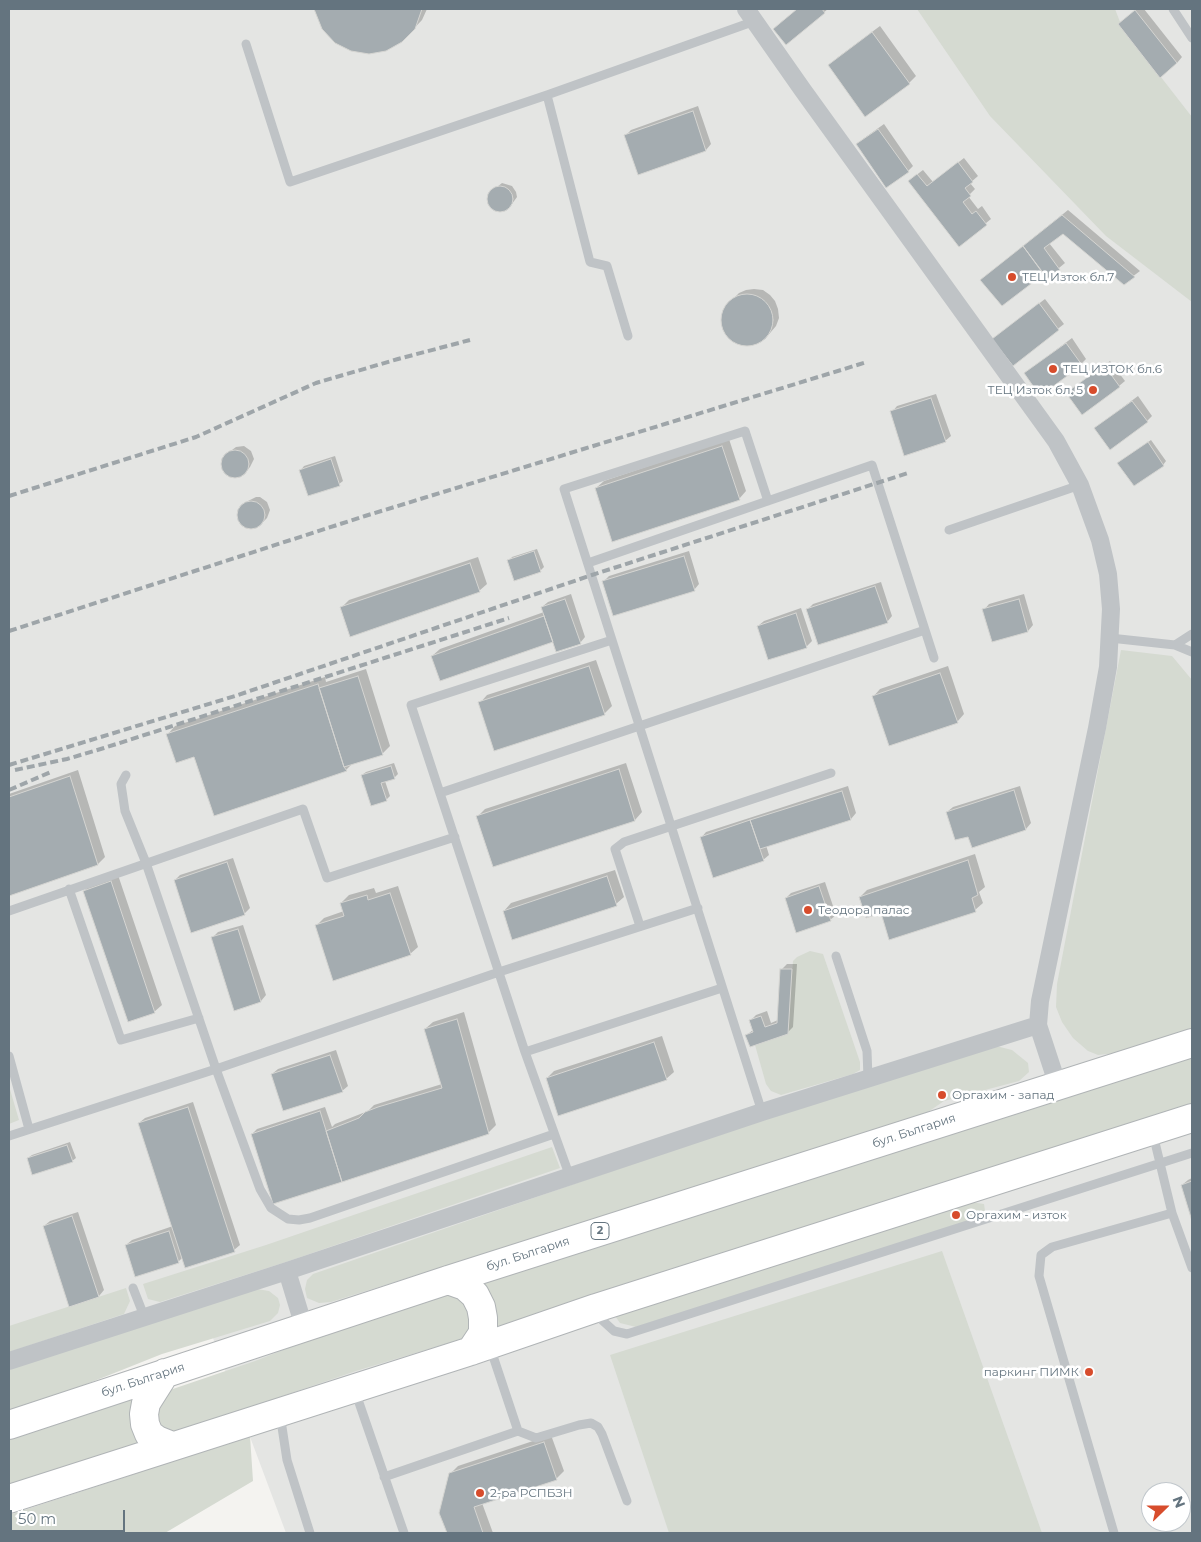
<!DOCTYPE html>
<meta charset="utf-8">
<style>
body{margin:0}
#map{position:relative;width:1201px;height:1542px;overflow:hidden;background:#f4f3f0;font-family:Montserrat,sans-serif}
canvas{display:block}
.frame{position:absolute;inset:0;border:10px solid #64747f;pointer-events:none}
.north{position:absolute;left:1141px;top:1482px;width:50px;height:50px;box-sizing:border-box;background:#fff;border:1px solid #c1c7cc;border-radius:50%;rotate:68deg;font-size:14px;font-weight:700;line-height:20px;text-align:center;color:#64747f}
.north::after{content:'';display:block;margin:auto;width:18px;height:22px;background:#d74c2c;clip-path:polygon(50% 0,100% 100%,50% 72%,0 100%)}
.scale{position:absolute;left:10px;top:1510px;width:115px;height:22px;box-sizing:border-box;border:2px solid #64747f;border-top:0;padding-left:6px;font-size:15px;line-height:18px;white-space:nowrap;color:#64747f;-webkit-text-stroke:4px #fff;paint-order:stroke}
</style>
<div id="map">
<canvas width="1201" height="1542"></canvas>
<div class="frame"></div>
<div class="north">N</div>
<div class="scale">50 m</div>
</div>
<script>
const ctx = document.querySelector('canvas').getContext('2d');
ctx.lineJoin = 'round';
function fillPath(path, color) {
  ctx.fillStyle = color;
  ctx.fill(path, 'evenodd');
}
function toPath(rows) {
  const path = new Path2D();
  for (const r of rows) {
    if (r.length === 3) {
      path.moveTo(r[0] + r[2], r[1]);
      path.arc(r[0], r[1], r[2], 0, 2 * Math.PI);
      continue;
    }
    path.moveTo(r[0], r[1]);
    for (let i = 2; i < r.length; i += 2) path.lineTo(r[i], r[i + 1]);
  }
  return path;
}
function strokePath(path, color, width, dash) {
  ctx.strokeStyle = color;
  ctx.lineWidth = width;
  ctx.lineCap = dash ? 'butt' : 'round';
  ctx.setLineDash(dash || []);
  ctx.stroke(path);
}
function write(font, color, halo, rows, align = 'center') {
  ctx.font = font + ' Montserrat,sans-serif';
  ctx.lineWidth = 5;
  ctx.setLineDash([]);
  ctx.textBaseline = 'middle';
  ctx.strokeStyle = halo;
  ctx.fillStyle = color;
  for (const [text, x, y, turn = 0] of rows) {
    ctx.save();
    ctx.translate(x, y);
    ctx.rotate((+turn || 0) * Math.PI / 180);
    ctx.textAlign = isNaN(turn) ? turn : align;
    if (halo) ctx.strokeText(text, 0, 0);
    ctx.fillText(text, 0, 0);
    ctx.restore();
  }
}
fillPath(toPath([
 [9,9,1192,9,1192,1533,286,1533,207,1322,9,1388],
 [1151,1492,1181,1492,1181,1522,1151,1522]
]), '#e4e5e3');
fillPath(toPath([
 [917,9,1115,9,1122,27,1192,117,1192,302,1106,236,990,116],
 [1121,650,1172,656,1192,680,1192,1030,1117,1053,1098,1055,1088,1051,1073,1038,1062,1022,1056,1007,1057,984],
 [810,951,823,954,860,1062,860,1070,853,1074,781,1095,771,1091,766,1084,755,1045,788,1034,793,961,797,957],
 [996,1046,1012,1050,1028,1063,1029,1072,1019,1081,944,1101,909,1125,565,1234,439,1268,331,1302,319,1303,307,1298,305,1289,307,1280,313,1274,757,1121],
 [1192,1052,1192,1109,495,1330,477,1282],
 [9,1086,19,1120,9,1124],
 [552,1147,560,1168,286,1262,160,1302,148,1299,143,1284,266,1245],
 [964,1201,984,1204,985,1211,966,1224,636,1327,620,1323,613,1313],
 [942,1251,1042,1533,669,1533,610,1355],
 [126,1288,130,1301,124,1314,9,1352,9,1326],
 [257,1289,269,1291,278,1298,280,1305,278,1313,270,1321,162,1354,9,1415,9,1369],
 [449,1292,459,1295,472,1311,470,1330,462,1339,356,1371,277,1398,201,1429,179,1434,167,1432,157,1424,154,1404,167,1391,255,1361,352,1323],
 [144,1389,148,1445,9,1490,9,1434],
 [250,1436,253,1481,165,1533,9,1533,9,1515]
]), '#d5dad1');
fillPath(toPath([
 [316,9,427,9,422,20,402,41,316,12],
 [798,9,828,9,786,43,780,23],
 [1137,9,1144,9,1182,57,1177,63,1125,19],
 [880,26,916,76,909,83,830,65,837,58],
 [698,106,711,144,706,150,638,173,625,136,631,130],
 [884,124,913,166,908,171,863,139],
 [964,158,978,176,970,183,975,189,968,196,978,209,982,206,991,219,959,245,915,176,923,170,933,182],
 [502,183,512,186,516,192,517,197,509,208,500,212,491,207,489,202,491,192],
 [1068,210,1140,271,1124,283,1063,233,1049,243,1065,263,1048,277,1044,272,987,275],
 [754,289,763,290,770,295,775,301,778,309,779,318,776,326,765,339,758,343,750,346,742,345,734,342,728,336,724,329,722,321,723,313,727,305,739,293,746,290],
 [1045,299,1064,324,1013,364,999,334],
 [1072,338,1086,359,1081,364,1025,373],
 [1110,361,1125,381,1119,386,1073,388],
 [936,394,951,436,945,441,892,412,897,406],
 [1138,396,1152,416,1147,421,1095,428],
 [729,439,746,491,739,499,596,488,604,481],
 [1151,440,1166,461,1163,465,1122,460],
 [244,446,251,451,254,459,250,467,245,473,241,476,233,476,225,472,223,464,226,456,232,450,236,447],
 [335,456,343,481,339,484,301,470,304,466],
 [256,497,260,497,267,502,270,510,267,518,261,524,253,528,245,526,239,519,239,515,242,507,248,501],
 [537,549,544,567,540,571,509,561,512,557],
 [689,551,699,584,694,590,604,581,609,576],
 [478,557,487,584,479,591,341,608,349,600],
 [881,582,892,616,887,622,808,609,813,604],
 [571,594,585,637,580,643,553,640,432,656,440,649,544,612,542,607,548,602],
 [1024,594,1033,625,1028,631,984,610,989,604],
 [801,608,812,641,806,647,758,626,764,621],
 [596,660,612,706,604,714,480,703,487,695],
 [948,666,964,714,957,722,873,697,880,689],
 [366,669,390,746,383,753,354,762,346,770,168,734,175,726,325,677,326,682],
 [394,763,398,774,394,778,385,781,390,796,386,800,362,775,366,772],
 [626,763,642,812,635,820,494,866,478,816,485,809],
 [78,770,105,857,98,864,9,895,9,794],
 [848,786,856,813,851,819,766,845,769,855,763,860,701,838,706,832],
 [1020,786,1031,823,1026,829,973,846,969,835,947,812,953,807],
 [975,854,985,887,979,892,983,903,975,910,882,912,860,897,867,890],
 [233,858,250,908,244,914,175,880,180,875],
 [615,870,624,897,616,904,504,911,511,903],
 [118,875,162,1005,154,1012,84,891,91,884],
 [825,882,836,915,830,920,786,898,791,893],
 [398,886,418,947,410,954,316,926,324,918,344,911,341,903,349,895,374,888,376,893],
 [243,925,266,995,261,1001,235,1009,212,938,218,932],
 [787,964,797,964,793,1027,787,1033,747,1035,754,1029,751,1020,756,1015,767,1011,771,1023,778,1020,782,969],
 [464,1012,496,1125,489,1132,342,1181,252,1134,257,1129,325,1107,332,1127,335,1124,368,1111,374,1105,442,1084,425,1029,433,1022],
 [662,1036,674,1072,666,1079,547,1078,554,1071],
 [336,1050,348,1086,342,1091,272,1074,278,1069],
 [193,1102,240,1245,234,1250,183,1257,178,1262,126,1245,132,1240,173,1226,139,1123,145,1118],
 [70,1142,76,1158,72,1161,28,1158,32,1155],
 [1192,1178,1192,1217,1182,1185,1188,1180],
 [78,1212,104,1290,99,1296,70,1305,44,1226,50,1221],
 [551,1435,564,1471,556,1479,482,1503,493,1533,448,1533,440,1513,450,1474,458,1466]
]), '#0003');
const building = toPath([
 [314,9,422,9,415,29,402,42,386,51,369,54,351,51,335,43,322,29,314,9],
 [797,9,822,9,825,13,786,45,773,29,797,9],
 [1135,10,1177,63,1160,78,1118,24,1135,10],
 [872,32,910,84,865,117,828,65,872,32],
 [693,111,706,151,638,175,624,135,693,111],
 [878,129,909,172,886,188,856,144,878,129],
 [958,162,973,182,965,188,971,196,963,202,972,214,976,211,987,225,959,247,908,181,917,174,927,186,958,162],
 [500,199,13],
 [1062,215,1135,277,1124,285,1063,234,1044,248,1060,270,1047,279,1023,246,1062,215],
 [1023,246,1044,274,1002,306,980,280,1023,246],
 [747,320,26],
 [1039,303,1059,330,1013,366,992,339,1039,303],
 [1066,343,1082,365,1040,396,1024,373,1066,343],
 [1104,365,1120,387,1082,415,1066,393,1104,365],
 [931,398,946,442,904,456,890,411,931,398],
 [1132,401,1148,422,1110,450,1094,428,1132,401],
 [1148,442,1164,466,1134,486,1117,463,1148,442],
 [722,446,740,500,612,542,595,488,722,446],
 [235,464,14],
 [331,459,340,486,308,496,299,470,331,459],
 [251,515,14],
 [534,551,541,572,514,581,507,560,534,551],
 [684,556,695,591,613,616,602,581,684,556],
 [470,563,480,592,350,637,340,607,470,563],
 [875,586,888,623,818,645,806,609,875,586],
 [565,599,581,644,556,652,541,607,565,599],
 [1019,599,1028,632,992,642,982,609,1019,599],
 [796,613,807,648,768,660,757,626,796,613],
 [544,616,553,642,440,681,431,656,544,616],
 [589,666,605,715,494,751,478,702,589,666],
 [940,673,958,723,889,746,872,696,940,673],
 [358,676,383,755,344,767,319,688,358,676],
 [318,684,344,767,347,771,214,816,194,757,176,763,166,734,318,684],
 [391,766,395,779,381,783,387,801,371,806,361,775,391,766],
 [619,769,635,821,493,867,476,816,619,769],
 [70,776,98,865,9,896,9,797,70,776],
 [1014,790,1026,830,972,848,968,837,955,840,946,812,1014,790],
 [842,791,851,820,760,849,750,820,842,791],
 [750,820,764,861,713,878,700,837,750,820],
 [968,860,978,895,972,898,976,912,889,940,881,913,866,918,859,897,968,860],
 [227,862,245,915,191,933,174,880,227,862],
 [607,876,617,906,512,940,503,911,607,876],
 [111,881,155,1013,128,1022,83,891,111,881],
 [819,886,831,921,796,933,785,898,819,886],
 [390,893,411,955,333,981,315,925,344,916,340,903,367,895,368,900,390,893],
 [238,929,261,1002,234,1011,211,937,238,929],
 [780,969,792,969,788,1034,750,1047,745,1035,753,1032,749,1020,761,1016,765,1027,777,1023,780,969],
 [457,1019,489,1134,342,1182,326,1131,359,1118,365,1112,378,1107,442,1088,424,1029,457,1019],
 [654,1042,667,1080,558,1116,546,1078,654,1042],
 [330,1055,343,1092,283,1111,271,1074,330,1055],
 [188,1107,235,1252,185,1268,138,1123,188,1107],
 [320,1111,342,1182,273,1204,251,1134,320,1111],
 [67,1145,73,1162,32,1175,27,1158,67,1145],
 [1192,1181,1192,1221,1181,1185,1192,1181],
 [72,1216,99,1297,69,1307,43,1226,72,1216],
 [169,1231,179,1263,135,1277,125,1245,169,1231],
 [544,1442,557,1480,474,1507,483,1533,447,1533,439,1513,449,1473,544,1442]
]);
fillPath(building, '#a4acb0');
strokePath(building, '#d5d5d2', 1);
const highway = toPath([
 [448,1280,465,1286,475,1295,481,1307,483,1318,483,1333,471,1351],
 [165,1373,146,1403,144,1414,145,1424,149,1434,157,1440,172,1446],
 [9,1425,448,1280,1192,1043],
 [9,1499,471,1351,596,1308,1192,1118]
]);
strokePath(highway, '#b0b4b6', 30);
strokePath(toPath([
 [1173,9,1192,38],
 [246,44,290,182,547,95,755,21],
 [547,95,590,262,607,266,628,336],
 [949,530,1080,485],
 [588,563,872,465,934,658],
 [1110,638,1175,645,1192,652],
 [1175,645,1192,634],
 [126,775,121,784,125,811,146,863,216,1069,260,1189,271,1208,288,1219,299,1220,310,1218,554,1134],
 [440,793,925,630],
 [69,889,121,1040,199,1018],
 [9,911,303,809,327,878,455,837],
 [640,926,615,849,624,842,831,773],
 [836,956,867,1051,868,1078],
 [525,1052,722,988],
 [9,1056,29,1129],
 [762,1112,564,489,745,431,768,501],
 [1153,1134,1172,1213,1192,1268],
 [9,1136,216,1069,499,972,698,908],
 [570,1177,525,1052,411,705,612,640],
 [133,1288,144,1316],
 [597,1310,603,1321,614,1331,627,1334,1192,1153],
 [355,1391,404,1533],
 [280,1414,287,1460,310,1533],
 [518,1431,536,1438,579,1425,591,1423,598,1427,602,1434,627,1501],
 [384,1477,518,1431,490,1347],
 [1114,1533,1039,1276,1041,1255,1052,1247,1172,1213]
]), '#bfc3c6', 9);
strokePath(toPath([
 [746,9,802,89,1056,441,1080,485,1100,540,1108,574,1111,609,1108,667,1097,728,1040,1001,1038,1025,1058,1086],
 [287,1271,304,1327],
 [9,1361,287,1271,762,1112,1038,1025]
]), '#bfc3c6', 18);
strokePath(highway, '#fff', 28);
strokePath(toPath([
 [9,496,196,437,316,383,398,359,470,340],
 [9,631,365,516,867,362],
 [9,765,235,696,592,575,908,473],
 [15,770,67,759,104,748,509,618],
 [9,790,53,771]
]), '#9ea5a9', 4, [8, 4]);
for (const [x, y, r, color] of [
 [1012,277,5,"#d74c2c"],
 [1053,369,5,"#d74c2c"],
 [1093,390,5,"#d74c2c"],
 [808,910,5,"#d74c2c"],
 [942,1095,5,"#d74c2c"],
 [956,1215,5,"#d74c2c"],
 [1089,1372,5,"#d74c2c"],
 [480,1493,5,"#d74c2c"]
]) {
  const dot = new Path2D();
  dot.arc(x, y, r, 0, 2 * Math.PI);
  ctx.fillStyle = color;
  ctx.fill(dot);
  strokePath(dot, '#fff', 2);
}
for (const [x, y, w] of [
 [600,1231,18]
]) {
  const box = new Path2D();
  box.roundRect(x - w / 2, y - 8.5, w, 17, 4);
  ctx.fillStyle = '#fff';
  ctx.fill(box);
  strokePath(box, '#64747f', 1);
}
write('bold 11px', '#64747f', null, [
 ["2",600,1231]
]);
write('12px', '#64747f', '#fff', [
 ["ТЕЦ Изток бл.7",1022,277],
 ["ТЕЦ ИЗТОК бл.6",1063,369],
 ["ТЕЦ Изток бл. 5",1083,390,"right"],
 ["Теодора палас",818,910],
 ["Оргахим - запад",952,1095],
 ["Оргахим - изток",966,1215],
 ["паркинг ПИМК",1079,1372,"right"],
 ["2-ра РСПБЗН",490,1493]
], 'left');
write('12px', '#64747f', '#fff', [
 ["бул. България",914,1131,-18],
 ["бул. България",528,1254,-18],
 ["бул. България",143,1380,-18]
]);
</script>
